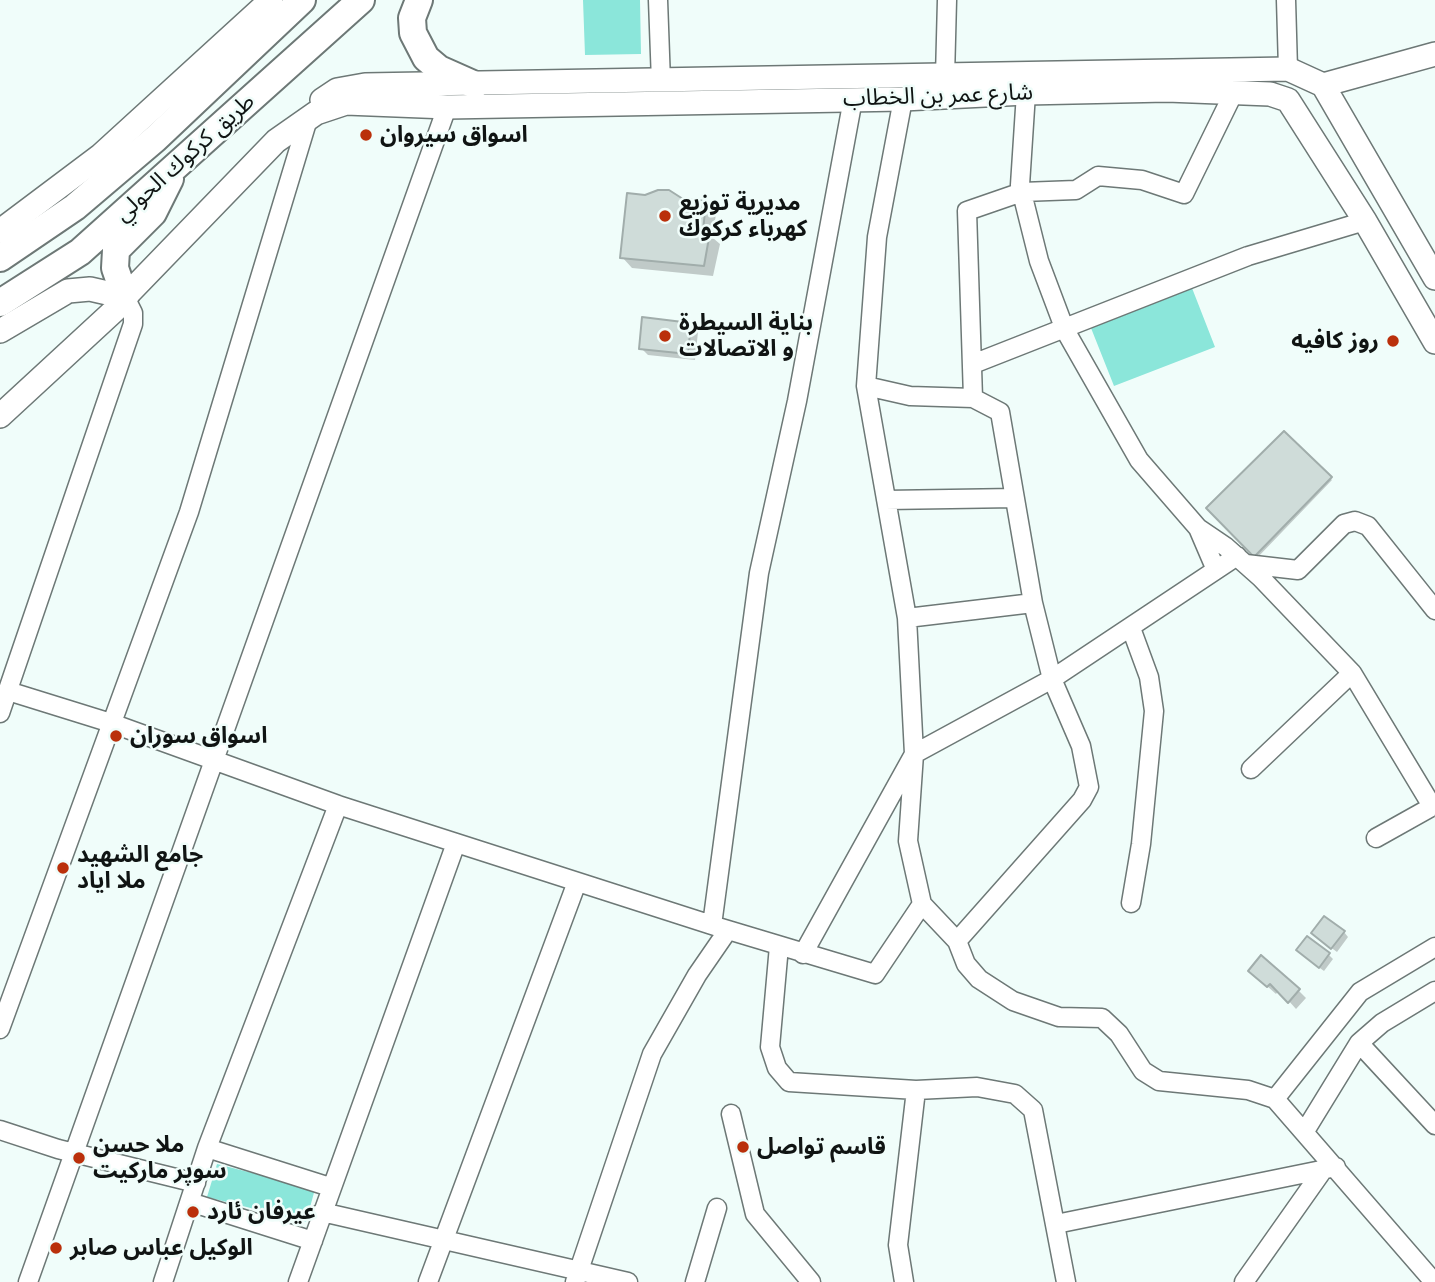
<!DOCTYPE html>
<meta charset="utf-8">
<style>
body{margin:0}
canvas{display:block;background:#f0fdfa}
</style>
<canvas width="1435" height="1282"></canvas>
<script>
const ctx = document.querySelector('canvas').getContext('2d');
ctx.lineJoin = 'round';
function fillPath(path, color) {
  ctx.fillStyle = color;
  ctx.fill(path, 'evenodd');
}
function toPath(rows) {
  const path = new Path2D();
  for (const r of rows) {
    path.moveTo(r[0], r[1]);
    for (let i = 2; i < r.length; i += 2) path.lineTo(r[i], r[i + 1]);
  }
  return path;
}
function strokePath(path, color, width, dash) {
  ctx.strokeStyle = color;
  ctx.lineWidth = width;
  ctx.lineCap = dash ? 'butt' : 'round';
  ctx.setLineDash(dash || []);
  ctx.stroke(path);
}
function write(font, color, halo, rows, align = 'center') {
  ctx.font = font + ' Karla,"Noto Sans Arabic",sans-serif';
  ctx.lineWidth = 5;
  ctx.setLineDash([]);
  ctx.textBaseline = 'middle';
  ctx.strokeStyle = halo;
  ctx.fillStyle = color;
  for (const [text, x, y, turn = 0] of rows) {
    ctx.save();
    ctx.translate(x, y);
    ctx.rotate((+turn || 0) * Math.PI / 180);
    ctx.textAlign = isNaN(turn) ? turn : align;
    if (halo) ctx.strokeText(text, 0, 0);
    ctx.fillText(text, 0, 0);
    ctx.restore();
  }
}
fillPath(toPath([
 [583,0,640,0,641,54,585,55],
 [1192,288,1215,347,1114,386,1091,328],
 [217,1164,315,1189,306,1222,207,1197]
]), '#8be6da');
fillPath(toPath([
 [683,200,706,203,716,213,713,238,720,244,713,276,632,268,622,257],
 [690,324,698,332,695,360,648,355,641,348],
 [1284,434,1332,480,1257,558,1208,508],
 [1344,932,1348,937,1337,952,1318,938],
 [1328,954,1333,959,1324,971,1302,955],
 [1258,978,1298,990,1306,998,1296,1009,1279,990,1276,994]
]), '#0003');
const building = toPath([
 [658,190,669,190,683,199,706,201,703,232,710,232,704,266,620,258,627,193,645,195,658,190],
 [642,317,691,323,688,354,639,349,642,317],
 [1284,431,1332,477,1254,557,1206,508,1284,431],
 [1324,916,1345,931,1331,949,1311,933,1324,916],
 [1307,936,1330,953,1319,968,1296,950,1307,936],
 [1261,955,1300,989,1288,1003,1270,984,1267,987,1248,971,1261,955]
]);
fillPath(building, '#cfdcd9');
strokePath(building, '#a1adab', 2);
const minor = toPath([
 [658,0,661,82],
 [1286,0,1288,69],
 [945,77,947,0],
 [1026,93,1020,185,1039,261,1065,330,1139,460,1198,528,1226,547,1261,578,1352,673,1432,806],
 [973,364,1248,256,1365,221],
 [866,386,910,396,973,398,1000,412,1033,603,1052,679,1081,746,1089,787,1082,800,957,941],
 [973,398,967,211,1022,192,1076,190,1098,176,1142,180,1184,194,1234,92],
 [886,500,1015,498],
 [1198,528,1216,570],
 [1237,556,1052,679,914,754,908,841,922,904,957,941,966,964,979,979,1013,1001,1059,1017,1102,1018,1119,1034,1143,1071,1159,1081,1248,1090,1275,1099,1434,1282],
 [1246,564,1298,570,1344,524,1355,521,1368,526,1435,610],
 [907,618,1033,603],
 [8,691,111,723,338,805,718,927,875,974,922,904],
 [0,713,133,324,133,313,125,297],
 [1251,769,1352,673],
 [1376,838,1435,805],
 [1131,903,1141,844,1154,711,1149,677,1131,628],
 [712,925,759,573,797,401,853,99],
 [779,946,770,1047,777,1068,789,1082,916,1090,977,1087,1015,1094,1033,1110,1066,1282],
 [803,954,914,754,907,618,866,386,877,237,903,99],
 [0,1029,189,512,308,119],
 [1359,1043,1435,1125],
 [1275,1099,1360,992,1435,947],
 [731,1114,755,1214,811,1282],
 [0,1130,58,1149,196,1183],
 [1305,1131,1359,1043,1382,1023,1435,991],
 [207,1148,330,1187],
 [190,1202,313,1241],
 [322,1212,628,1282],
 [1056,1224,1336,1167],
 [28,1282,447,107],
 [163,1282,207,1148,338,805],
 [298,1282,456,843],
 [428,1282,577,882],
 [575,1282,652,1054,697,975,728,930],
 [695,1282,717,1208],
 [904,1282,898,1245,916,1090],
 [1244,1282,1323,1170]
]);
const major = toPath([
 [1323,85,1435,54],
 [322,100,337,90,365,85,1288,69,1323,85,1435,278],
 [0,231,100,156,271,0],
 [0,331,68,291,90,289,125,297],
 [0,416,117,308,125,297,276,141,316,113,346,103,447,107,903,99,1026,93,1167,90,1270,94,1288,100,1365,221,1435,342]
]);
const highway = toPath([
 [419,0,412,18,413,33,426,58,439,69,475,85],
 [0,258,75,207,155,139,302,0],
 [125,297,115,268,116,250,153,213,170,179],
 [0,303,80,252,361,0]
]);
strokePath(minor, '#6d7876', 21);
strokePath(major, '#6d7876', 26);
strokePath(highway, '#6d7876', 30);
strokePath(minor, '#fff', 18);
strokePath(major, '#fff', 23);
strokePath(highway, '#fff', 26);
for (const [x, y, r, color] of [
 [366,135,7,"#ba300b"],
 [665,216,7,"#ba300b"],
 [665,336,7,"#ba300b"],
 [1393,341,7,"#ba300b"],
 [116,736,7,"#ba300b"],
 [63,868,7,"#ba300b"],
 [743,1147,7,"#ba300b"],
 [79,1158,7,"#ba300b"],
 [193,1212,7,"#ba300b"],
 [56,1248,7,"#ba300b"]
]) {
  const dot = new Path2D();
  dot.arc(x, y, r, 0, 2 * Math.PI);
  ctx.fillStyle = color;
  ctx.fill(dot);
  strokePath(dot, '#f0fdfa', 2.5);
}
write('23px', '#101413', '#f0fdfa', [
 ["شارع عمر بن الخطاب",938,96,-2],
 ["طريق كركوك الحولي",185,158,-42]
]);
write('bold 23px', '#101413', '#f0fdfa', [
 ["اسواق سيروان",380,135],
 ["مديرية توزيع",679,203],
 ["كهرباء كركوك",679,229],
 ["بناية السيطرة",679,323],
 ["و الاتصالات",679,349],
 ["روز كافيه",1379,341,"right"],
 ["اسواق سوران",130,736],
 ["جامع الشهيد",77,855],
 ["ملا اياد",77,881],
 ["ملا حسن",93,1145],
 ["سوپر ماركيت",93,1171],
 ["قاسم تواصل",757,1147],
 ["عیرفان ئارد",207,1212],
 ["الوكيل عباس صابر",70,1248]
], 'left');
</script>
